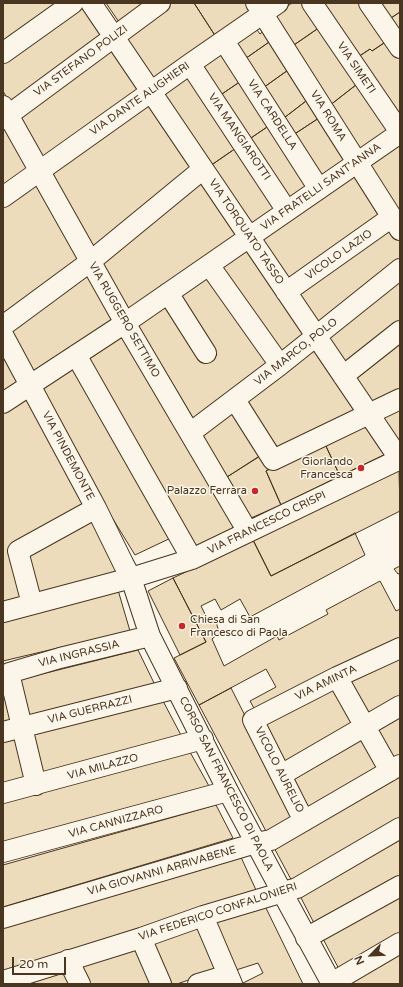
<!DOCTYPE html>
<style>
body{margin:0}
#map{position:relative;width:403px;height:987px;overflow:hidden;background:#fbf6e9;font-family:"Varela Round",sans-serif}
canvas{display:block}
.frame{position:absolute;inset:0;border:4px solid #4a3520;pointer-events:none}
.north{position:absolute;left:351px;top:935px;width:40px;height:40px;-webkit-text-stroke:3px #fbf6e9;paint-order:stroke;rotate:246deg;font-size:11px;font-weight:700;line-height:16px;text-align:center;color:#4a3520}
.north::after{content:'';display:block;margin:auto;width:14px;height:18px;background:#4a3520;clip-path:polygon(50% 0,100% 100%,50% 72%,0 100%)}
.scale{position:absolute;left:12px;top:957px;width:54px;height:18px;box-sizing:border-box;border:2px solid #4a3520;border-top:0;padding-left:5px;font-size:12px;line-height:14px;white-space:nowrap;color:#4a3520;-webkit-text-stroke:3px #fbf6e9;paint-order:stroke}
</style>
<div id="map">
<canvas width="403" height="987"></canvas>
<div class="frame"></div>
<div class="north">N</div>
<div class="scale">20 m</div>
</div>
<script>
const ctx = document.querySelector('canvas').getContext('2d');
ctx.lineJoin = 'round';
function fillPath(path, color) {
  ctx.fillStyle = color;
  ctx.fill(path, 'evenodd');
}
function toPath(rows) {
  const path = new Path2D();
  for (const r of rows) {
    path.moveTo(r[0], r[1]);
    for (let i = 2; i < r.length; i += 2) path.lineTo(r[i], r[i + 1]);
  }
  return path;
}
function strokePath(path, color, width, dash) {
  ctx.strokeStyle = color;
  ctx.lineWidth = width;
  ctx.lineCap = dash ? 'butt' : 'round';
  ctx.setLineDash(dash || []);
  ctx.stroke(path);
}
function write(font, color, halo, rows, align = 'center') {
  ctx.font = font + ' "Varela Round",sans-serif';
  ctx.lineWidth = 3;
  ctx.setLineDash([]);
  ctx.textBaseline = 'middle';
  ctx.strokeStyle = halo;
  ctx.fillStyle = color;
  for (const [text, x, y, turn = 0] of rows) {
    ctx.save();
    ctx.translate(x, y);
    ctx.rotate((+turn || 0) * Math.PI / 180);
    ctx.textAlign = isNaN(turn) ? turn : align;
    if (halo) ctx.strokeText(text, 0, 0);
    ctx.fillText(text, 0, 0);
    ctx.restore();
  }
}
const building = toPath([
 [3,3,65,3,3,47,3,3],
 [81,3,103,38,12,107,3,91,3,58,81,3],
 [106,3,151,3,121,25,106,3],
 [168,3,194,3,216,37,153,79,124,37,168,3],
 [194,3,251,3,255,9,216,37,194,3],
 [292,3,308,3,323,25,291,47,272,17,292,3],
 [316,3,362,3,387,41,372,51,370,49,355,59,316,3],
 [377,3,400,3,400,12,388,20,377,3],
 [400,12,400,37,388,20,400,12],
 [323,25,361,81,329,106,291,47,323,25],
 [255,27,260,34,266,29,272,40,242,61,229,44,255,27],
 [272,40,291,68,260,90,242,61,272,40],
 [387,41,400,59,400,122,355,59,370,49,372,51,387,41],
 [110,47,139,89,42,158,17,114,110,47],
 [225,49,244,79,216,98,196,69,225,49],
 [291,68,310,98,280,121,260,90,291,68],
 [191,73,239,146,210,166,162,92,191,73],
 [244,79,273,123,245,142,216,98,244,79],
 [361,81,392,127,358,150,329,106,361,81],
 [310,98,322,116,290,137,280,121,310,98],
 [148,102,193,170,95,251,50,172,148,102],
 [322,116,349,158,318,179,290,137,322,116],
 [273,123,313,184,286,203,245,142,273,123],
 [3,126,28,170,3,187,3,126],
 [400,143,400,218,367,166,400,143],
 [239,146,280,206,251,226,210,166,239,146],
 [356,173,383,216,286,282,258,240,356,173],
 [201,179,238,235,130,312,101,260,201,179],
 [35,183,80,263,3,320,3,206,35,183],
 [390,225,400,242,400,262,317,329,295,295,390,225],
 [247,248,308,336,280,357,218,268,247,248],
 [87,271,114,321,33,375,7,331,87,271],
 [210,274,273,364,196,423,137,324,169,304,205,362,217,355,177,296,210,274],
 [400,277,400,325,344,370,323,339,400,277],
 [121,332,235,527,194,548,83,357,121,332],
 [400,336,400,394,371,408,348,376,400,336],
 [315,345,360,414,274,454,242,402,315,345],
 [3,355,18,383,3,393,3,355],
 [77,363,175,536,135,555,105,506,39,387,77,363],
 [25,396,86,508,12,546,25,598,3,604,3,411,25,396],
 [400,406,400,449,377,417,400,406],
 [234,407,261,455,227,477,200,433,234,407],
 [368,421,388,453,340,476,324,442,368,421],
 [324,442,340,476,281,505,266,471,324,442],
 [265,453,272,467,266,471,281,505,251,518,227,477,265,453],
 [399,470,400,511,271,576,253,540,399,470],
 [91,517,118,574,35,596,24,553,91,517],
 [355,533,365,555,250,617,240,599,221,610,215,599,201,606,210,624,216,621,219,633,212,639,224,666,277,636,279,640,328,614,326,610,380,581,396,611,400,609,400,642,256,712,250,701,276,687,266,669,199,705,174,658,206,642,173,578,253,540,271,576,355,533],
 [400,566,400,573,398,574,394,569,400,566],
 [173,578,206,642,180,655,148,591,173,578],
 [118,590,130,631,3,661,3,620,118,590],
 [138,650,155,685,27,719,18,680,138,650],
 [400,655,400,699,366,719,345,681,400,655],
 [334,685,356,725,282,768,259,724,334,685],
 [231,688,297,818,268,835,199,705,231,688],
 [3,691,13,722,3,724,3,691],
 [163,701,182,737,41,773,31,734,163,701],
 [400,712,400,760,391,765,371,729,400,712],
 [362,734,382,770,305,815,286,778,362,734],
 [16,735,27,780,3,785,3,739,16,735],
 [190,752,209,786,3,842,3,801,190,752],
 [400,769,400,822,294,885,272,844,400,769],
 [216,805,233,838,3,907,3,865,216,805],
 [400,834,400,880,316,927,299,894,400,834],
 [240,855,256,890,3,972,3,927,240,855],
 [400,893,400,937,340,971,322,937,400,893],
 [265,906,303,984,241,984,263,973,258,963,233,971,212,923,265,906],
 [202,925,220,969,177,984,168,984,149,942,202,925],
 [138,947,154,984,87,984,79,967,138,947],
 [400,949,400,984,345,984,400,949],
 [67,971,73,984,28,984,67,971]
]);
fillPath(building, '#ecdcbc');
strokePath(building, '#4a3520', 1);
const minor = toPath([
 [91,3,400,460],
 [256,3,400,230],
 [312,3,400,132],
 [369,3,400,48],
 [224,41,319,189],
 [3,53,73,3],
 [190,64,287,211],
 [3,106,125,323,248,532],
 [3,119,160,3],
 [3,197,190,64,278,3],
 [209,265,280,365],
 [286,292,392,217],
 [168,293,206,353],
 [3,326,91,261,203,169],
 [3,335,96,508,124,565,131,578,150,636,228,791,282,892,332,984],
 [76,355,192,559],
 [343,376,400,331],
 [235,400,273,460,400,399],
 [3,403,125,323,400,133],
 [190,433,280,365,400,269],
 [32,604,18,551,96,508],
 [3,612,131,578,192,559,400,459],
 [337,677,390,771],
 [3,732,177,688],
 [281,775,400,706],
 [36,785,9,673,60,658,150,636],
 [3,793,203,739],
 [304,821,253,720,337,677,400,648],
 [3,852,228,791],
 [203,916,232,984],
 [3,918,256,843,271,840,400,765],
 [141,938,161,984],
 [306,938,400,886],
 [68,960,80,984],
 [3,981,141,938,203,916,297,888,400,828],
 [198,984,228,975],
 [330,984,400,943]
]);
strokePath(minor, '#4a3520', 22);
strokePath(minor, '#fbf6e9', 20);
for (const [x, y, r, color] of [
 [361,468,4,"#c62828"],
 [255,491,4,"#c62828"],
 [182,626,4,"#c62828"]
]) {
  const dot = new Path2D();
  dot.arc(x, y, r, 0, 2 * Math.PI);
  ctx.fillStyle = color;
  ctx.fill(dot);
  strokePath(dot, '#fbf6e9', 1.5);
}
write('11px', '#4a3520', '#fbf6e9', [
 ["VIA STEFANO POLIZI",81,61,-36],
 ["VIA SIMETI",356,68,56],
 ["VIA DANTE ALIGHIERI",140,99,-35],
 ["VIA CARDELLA",272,115,57],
 ["VIA ROMA",328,116,58],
 ["VIA MANGIAROTTI",239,137,56],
 ["VIA FRATELLI SANT'ANNA",321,187,-35],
 ["VIA TORQUATO TASSO",246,232,56],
 ["VICOLO LAZIO",339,255,-35],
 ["VIA RUGGERO SETTIMO",124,320,60],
 ["VIA MARCO, POLO",296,352,-38],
 ["VIA PINDEMONTE",68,456,62],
 ["VIA FRANCESCO CRISPI",267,523,-26],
 ["VIA INGRASSIA",79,654,-14],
 ["VIA AMINTA",326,683,-26],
 ["VIA GUERRAZZI",90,710,-14],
 ["VIA MILAZZO",103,767,-15],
 ["VICOLO AURELIO",279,770,63],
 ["CORSO SAN FRANCESCO DI PAOLA",226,784,63],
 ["VIA CANNIZZARO",116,822,-15],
 ["VIA GIOVANNI ARRIVABENE",162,871,-16],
 ["VIA FEDERICO CONFALONIERI",218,912,-18]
]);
write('11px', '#4a3520', '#fbf6e9', [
 ["Giorlando",353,462],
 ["Francesca",353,475],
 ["Palazzo Ferrara",247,491],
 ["Chiesa di San",190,620,"left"],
 ["Francesco di Paola",190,633,"left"]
], 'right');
</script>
